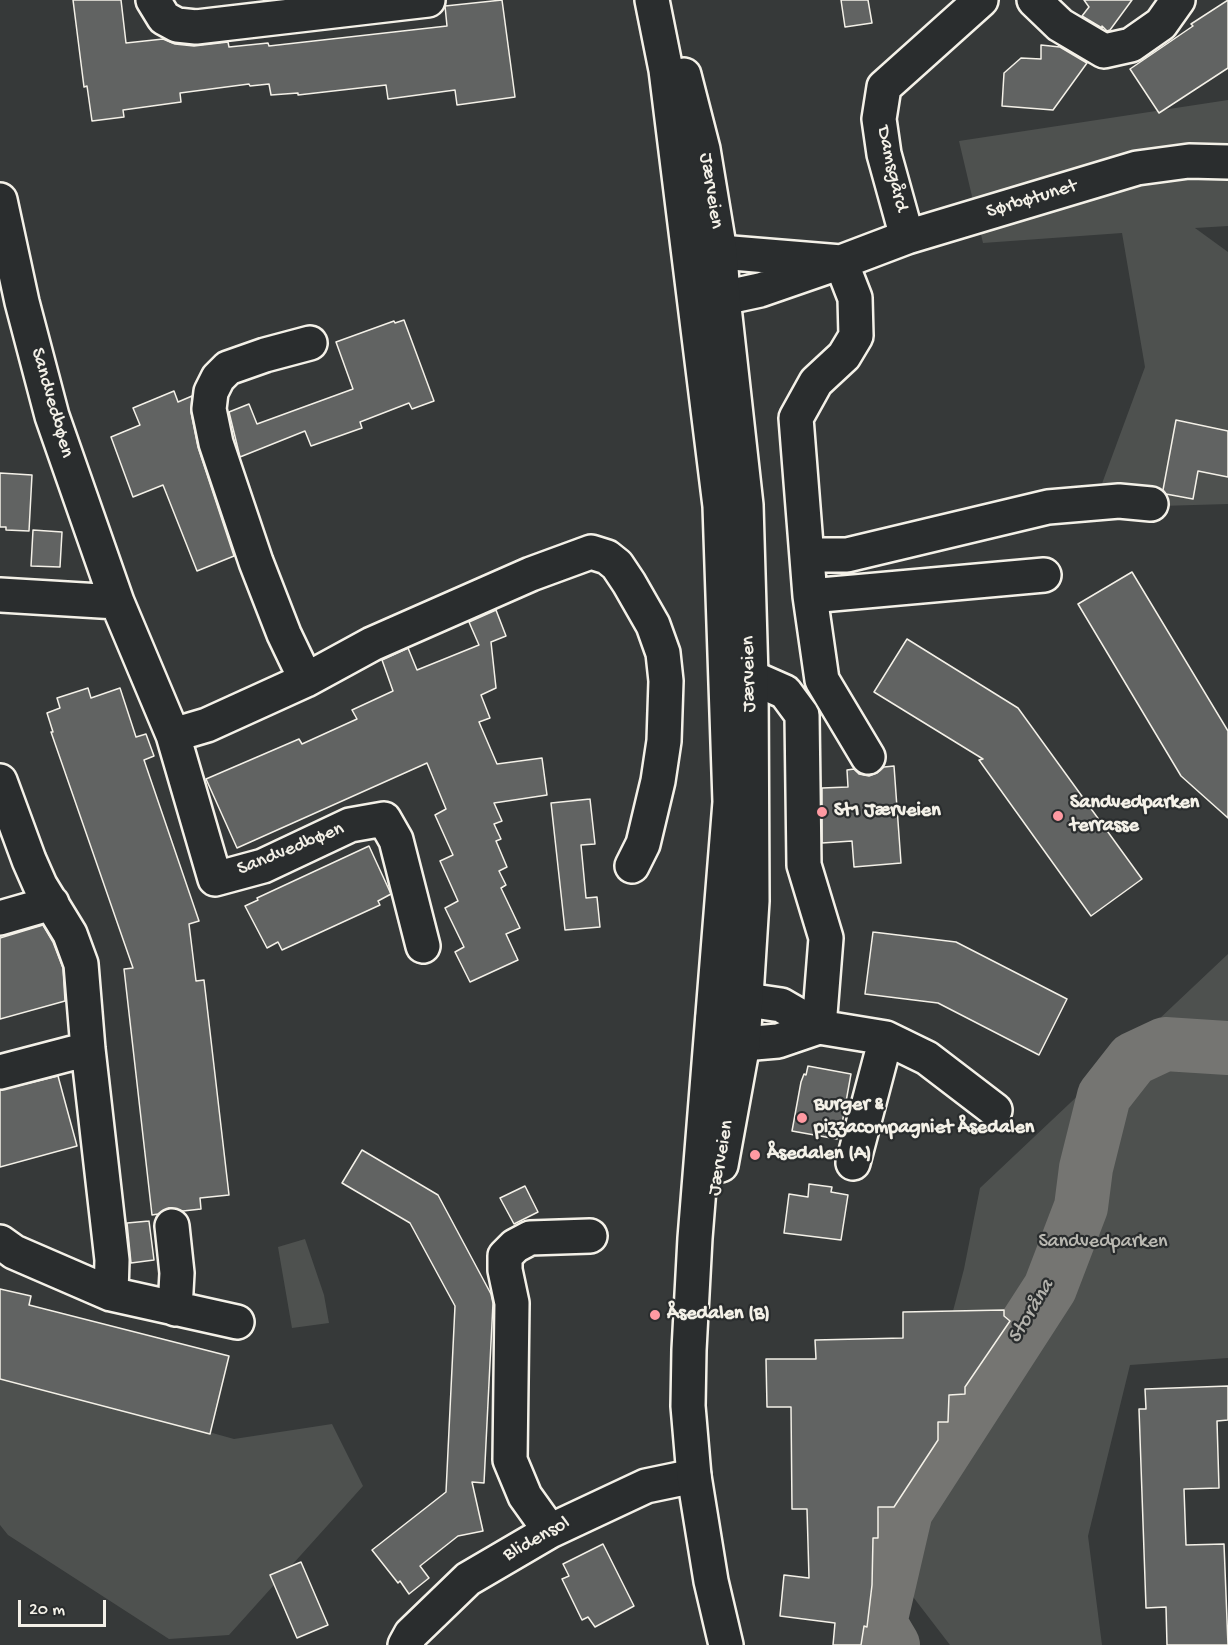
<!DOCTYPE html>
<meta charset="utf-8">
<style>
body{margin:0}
#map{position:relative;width:1228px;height:1645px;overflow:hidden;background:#363939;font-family:"Gochi Hand",sans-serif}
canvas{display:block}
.scale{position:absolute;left:18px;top:1600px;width:88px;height:27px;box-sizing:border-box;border:3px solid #f4f1e8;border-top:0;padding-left:8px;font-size:18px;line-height:21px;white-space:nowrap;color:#f4f1e8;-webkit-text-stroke:4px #2a2d2e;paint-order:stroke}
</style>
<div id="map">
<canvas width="1228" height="1645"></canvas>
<div class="scale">20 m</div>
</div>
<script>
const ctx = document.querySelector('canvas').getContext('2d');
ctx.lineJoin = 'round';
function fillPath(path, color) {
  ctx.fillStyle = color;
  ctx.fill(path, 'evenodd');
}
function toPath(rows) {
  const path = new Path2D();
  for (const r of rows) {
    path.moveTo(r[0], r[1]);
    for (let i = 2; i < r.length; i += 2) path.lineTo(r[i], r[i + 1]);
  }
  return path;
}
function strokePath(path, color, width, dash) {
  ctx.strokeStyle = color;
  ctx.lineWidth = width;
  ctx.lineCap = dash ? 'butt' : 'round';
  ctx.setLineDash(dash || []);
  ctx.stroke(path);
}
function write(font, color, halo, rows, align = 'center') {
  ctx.font = font + ' "Gochi Hand",sans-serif';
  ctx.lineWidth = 4.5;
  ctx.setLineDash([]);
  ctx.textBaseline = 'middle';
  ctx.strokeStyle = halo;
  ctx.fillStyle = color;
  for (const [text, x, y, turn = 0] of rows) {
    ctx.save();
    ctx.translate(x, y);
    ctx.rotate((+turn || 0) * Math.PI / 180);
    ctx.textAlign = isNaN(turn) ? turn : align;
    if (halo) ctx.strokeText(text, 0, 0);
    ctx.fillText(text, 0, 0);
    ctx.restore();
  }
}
fillPath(toPath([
 [1228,100,1228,226,1195,228,1228,252,1228,504,1093,508,1145,367,1122,233,983,243,959,141],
 [1228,954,1228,1358,1130,1365,1088,1536,1102,1645,950,1645,887,1563,964,1269,980,1188],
 [305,1239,324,1295,329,1323,292,1328,278,1247],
 [0,1374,234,1439,332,1424,363,1486,229,1635,169,1639,8,1535,0,1525]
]), '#4e514f');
strokePath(toPath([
 [893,1645,880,1623,906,1511,1050,1288,1081,1207,1086,1168,1104,1096,1133,1059,1165,1044,1228,1048]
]), '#757572', 54);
const building = toPath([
 [73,0,121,0,126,43,163,39,175,44,194,46,228,42,229,47,268,43,269,46,447,26,445,6,502,0,515,97,457,105,455,90,388,99,386,85,298,95,298,93,271,95,269,84,250,86,249,84,180,93,181,102,123,110,124,117,92,121,87,86,84,87,73,0],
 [841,0,868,0,872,23,845,27,841,0],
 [1084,0,1132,0,1110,30,1107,31,1102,26,1102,28,1082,16,1089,7,1084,0],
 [1228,0,1228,68,1159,113,1130,69,1193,26,1191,24,1228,0],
 [1041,45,1060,47,1087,63,1053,110,1002,106,1004,73,1021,58,1041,59,1041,45],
 [404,320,434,401,412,409,409,403,360,422,362,428,311,446,305,431,240,457,229,412,249,404,257,424,353,389,336,342,394,321,395,323,404,320],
 [174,391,178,402,192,396,191,412,198,447,234,556,197,571,163,485,133,497,111,437,140,425,133,408,174,391],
 [1176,420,1228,431,1228,477,1198,471,1193,499,1166,494,1163,490,1176,420],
 [0,473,32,475,29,531,6,530,6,527,0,527,0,473],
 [33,530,62,532,60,567,31,566,33,530],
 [1132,572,1228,731,1228,818,1181,776,1078,604,1132,572],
 [496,610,506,636,491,642,496,688,481,695,490,718,479,722,497,764,542,758,547,795,494,803,502,821,494,824,501,839,496,841,507,867,499,871,506,885,501,888,520,928,506,934,518,960,470,982,455,952,464,947,445,908,458,901,440,861,453,855,435,815,446,809,427,763,237,848,206,779,299,739,302,744,357,719,352,710,393,691,382,660,408,648,417,670,479,645,469,622,496,610],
 [907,639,1018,708,1142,879,1091,916,979,760,983,759,874,692,907,639],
 [88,688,91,698,120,688,136,737,146,734,154,756,144,760,199,921,189,924,196,981,204,980,229,1195,200,1198,201,1209,183,1211,169,1208,158,1214,152,1215,124,969,133,968,51,732,53,732,47,713,60,708,57,698,88,688],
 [894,766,901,863,854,867,852,841,822,843,822,788,848,787,847,770,854,769,859,774,869,776,877,773,884,767,894,766],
 [590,799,595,844,581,845,586,898,597,897,600,927,565,930,551,803,590,799],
 [369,846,391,894,378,901,380,905,282,950,278,942,267,948,245,906,258,900,257,898,369,846],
 [43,925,53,942,63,968,65,1001,0,1019,0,938,43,925],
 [873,932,956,942,1067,999,1039,1055,938,1003,865,994,873,932],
 [808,1066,851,1074,840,1135,838,1135,837,1139,792,1131,801,1082,804,1074,806,1075,808,1066],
 [58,1076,77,1146,0,1167,0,1090,58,1076],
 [362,1150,438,1195,491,1294,493,1303,484,1483,472,1482,483,1531,458,1536,420,1566,429,1578,409,1594,400,1581,398,1583,372,1550,446,1492,455,1306,410,1223,342,1183,362,1150],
 [809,1184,832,1187,831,1192,848,1195,841,1240,784,1233,789,1194,808,1197,809,1184],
 [525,1186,538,1212,514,1224,500,1198,525,1186],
 [149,1221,154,1260,131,1263,127,1223,149,1221],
 [0,1289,31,1296,29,1305,229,1356,210,1434,0,1379,0,1289],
 [1004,1310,1004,1316,1010,1321,965,1387,965,1394,949,1395,948,1422,938,1422,938,1440,894,1507,878,1507,878,1538,873,1538,872,1585,867,1627,864,1626,861,1645,833,1645,835,1623,780,1616,784,1575,809,1578,807,1509,792,1509,791,1407,767,1407,766,1359,816,1359,815,1340,903,1338,903,1312,1004,1310],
 [1228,1386,1228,1420,1217,1421,1219,1488,1184,1489,1186,1545,1224,1544,1228,1645,1167,1645,1166,1607,1146,1608,1139,1409,1146,1409,1145,1389,1228,1386],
 [603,1544,634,1606,595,1627,588,1617,582,1620,562,1579,569,1576,563,1564,603,1544],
 [301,1562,328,1625,297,1638,270,1575,301,1562]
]);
fillPath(building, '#616362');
strokePath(building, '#f4f1e8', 1.5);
const minor = toPath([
 [153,0,164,18,177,25,196,27,428,0],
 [1034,0,1060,25,1104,51,1131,45,1161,24,1178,0],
 [0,200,22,302,52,416,117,602,173,735,215,879,263,866,350,825,384,819,396,840,423,946],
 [907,237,884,154,879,119,884,87,981,0],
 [841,262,720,252,692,270,723,298,760,290,841,262,907,237,1137,168,1189,161,1228,162],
 [841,262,855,298,856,336,844,356,816,382,796,418,810,596,822,680,868,757],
 [808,555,847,555,1048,507,1119,501,1151,504],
 [0,595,117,602],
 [810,596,1044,575],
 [751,677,785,692,802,715,804,865,826,938,819,1027],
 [306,680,284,634,256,562,216,443,209,409,211,392,218,378,228,368,265,355,310,343],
 [173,735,207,725,306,680,372,644,531,574,591,552,607,557,617,565,629,583,653,625,663,653,666,681,664,741,658,781,643,844,632,866],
 [0,781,29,860,40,885,70,934,81,964,88,1049,112,1260,111,1294],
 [0,918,52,903],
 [819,1027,778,1041,743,1044,713,1018,747,1000,781,1005,819,1027,886,1038,927,1058,995,1110],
 [0,1072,88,1049],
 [853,1163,886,1038],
 [172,1226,177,1273,175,1309],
 [0,1242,14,1252,111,1294,237,1322],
 [550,1531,525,1496,510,1460,512,1303,505,1270,505,1256,515,1246,530,1238,590,1236],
 [405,1645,411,1634,468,1579,550,1531,646,1486,694,1476]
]);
const major = toPath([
 [652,0,666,70,720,506,730,802,695,1238,689,1350,688,1406,694,1476,711,1581,726,1645],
 [684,75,703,149,720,252,723,298,746,505,751,677,752,901,743,1044,721,1165]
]);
strokePath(minor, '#f4f1e8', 38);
strokePath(major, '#f4f1e8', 38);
strokePath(minor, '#2a2d2e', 33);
strokePath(major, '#2a2d2e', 33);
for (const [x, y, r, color] of [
 [822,812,6,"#ff9aa2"],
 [1058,816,6,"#ff9aa2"],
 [802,1118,6,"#ff9aa2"],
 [755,1155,6,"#ff9aa2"],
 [655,1315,6,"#ff9aa2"]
]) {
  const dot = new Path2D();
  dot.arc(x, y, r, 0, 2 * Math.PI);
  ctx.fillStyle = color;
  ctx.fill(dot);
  strokePath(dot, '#2a2d2e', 2);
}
write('20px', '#f4f1e8', '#2a2d2e', [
 ["Damsgård",891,169,77],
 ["Jærveien",710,191,81],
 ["Sørbøtunet",1032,200,-17],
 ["Sandvedbøen",51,403,74],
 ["Jærveien",750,674,-91],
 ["Sandvedbøen",291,850,-22],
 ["Jærveien",722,1158,-80],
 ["Blidensol",537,1540,-29]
]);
write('bold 20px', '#f4f1e8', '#2a2d2e', [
 ["Sandvedparken",1070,804],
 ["terrasse",1070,827],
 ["St1 Jærveien",834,812],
 ["Burger &",814,1106],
 ["pizzacompagniet Åsedalen",814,1129],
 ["Åsedalen (A)",767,1155],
 ["Åsedalen (B)",667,1315]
], 'left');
write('20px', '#bab9b2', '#2a2d2e', [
 ["Sandvedparken",1103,1243]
]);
write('italic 21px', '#b4b3ad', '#2a2d2e', [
 ["Storåna",1032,1312,-59]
]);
</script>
